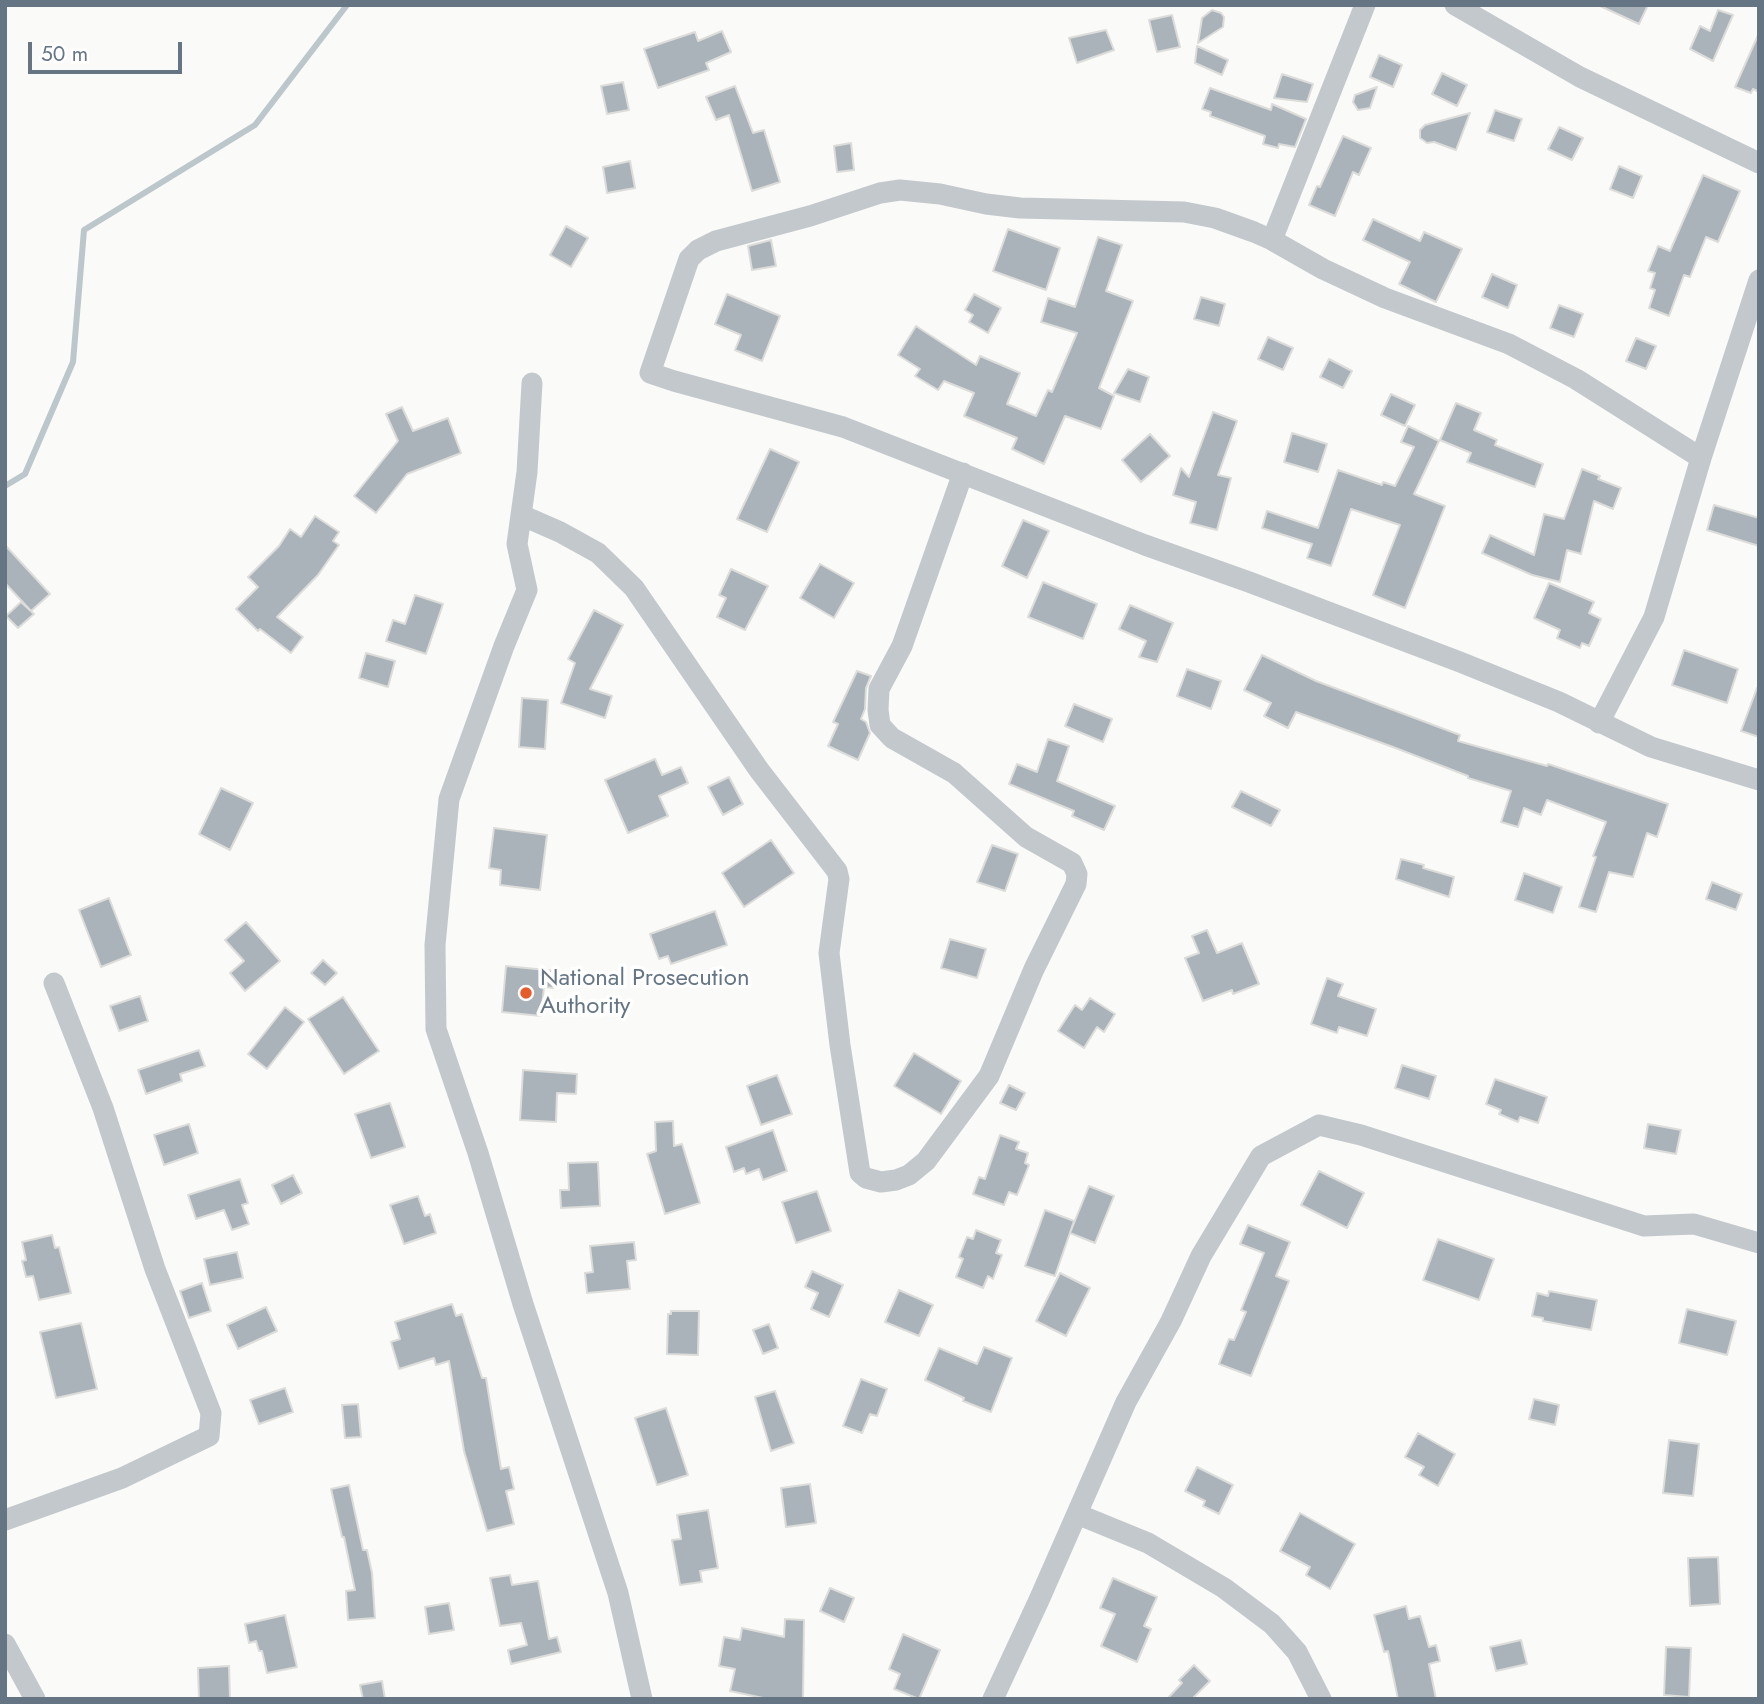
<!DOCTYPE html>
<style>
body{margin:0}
#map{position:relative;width:1764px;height:1704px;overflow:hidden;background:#fafaf8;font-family:Jost,sans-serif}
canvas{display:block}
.frame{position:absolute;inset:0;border:7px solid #657583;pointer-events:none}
.scale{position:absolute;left:28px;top:42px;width:154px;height:32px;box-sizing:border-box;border:4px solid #657583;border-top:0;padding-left:9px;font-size:21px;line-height:24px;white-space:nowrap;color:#657583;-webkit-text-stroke:5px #fff;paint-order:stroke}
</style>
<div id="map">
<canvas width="1764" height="1704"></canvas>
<div class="frame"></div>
<div class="scale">50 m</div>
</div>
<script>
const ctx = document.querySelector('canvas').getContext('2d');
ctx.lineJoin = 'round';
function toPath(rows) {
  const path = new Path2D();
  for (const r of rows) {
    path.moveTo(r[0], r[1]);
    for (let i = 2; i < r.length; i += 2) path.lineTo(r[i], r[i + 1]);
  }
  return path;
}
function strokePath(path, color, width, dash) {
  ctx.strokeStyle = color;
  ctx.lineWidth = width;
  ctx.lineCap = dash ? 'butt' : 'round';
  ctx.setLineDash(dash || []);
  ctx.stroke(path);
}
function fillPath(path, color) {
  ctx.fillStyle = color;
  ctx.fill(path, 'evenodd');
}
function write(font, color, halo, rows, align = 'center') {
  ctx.font = font + ' Jost,sans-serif';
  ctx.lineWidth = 7;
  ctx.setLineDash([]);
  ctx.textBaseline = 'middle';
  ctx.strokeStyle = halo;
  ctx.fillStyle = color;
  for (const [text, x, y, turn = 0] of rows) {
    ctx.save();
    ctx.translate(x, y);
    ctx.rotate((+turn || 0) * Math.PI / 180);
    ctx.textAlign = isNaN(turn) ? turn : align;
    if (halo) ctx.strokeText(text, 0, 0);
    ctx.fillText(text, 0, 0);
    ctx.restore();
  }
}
strokePath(toPath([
 [5,486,25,474,73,362,84,230,255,125,347,5]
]), '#bcc7cc', 6);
const building = toPath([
 [1598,5,1648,5,1639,24,1598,5],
 [1212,10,1221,13,1224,17,1223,27,1198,43,1202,18,1212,10],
 [1718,10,1733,15,1713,61,1690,49,1700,26,1710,31,1718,10],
 [1172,15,1180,47,1157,52,1149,20,1172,15],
 [1106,30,1114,50,1077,63,1069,38,1106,30],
 [722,31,731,52,706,63,709,70,658,88,644,49,695,32,698,41,722,31],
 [1759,33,1759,92,1753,89,1751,93,1735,87,1759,33],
 [1197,46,1228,60,1222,75,1195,63,1197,46],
 [1379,55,1402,65,1393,87,1370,77,1379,55],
 [1442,73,1467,85,1457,106,1432,94,1442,73],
 [1282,74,1313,84,1307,102,1274,98,1282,74],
 [623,82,629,110,607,114,601,86,623,82],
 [735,86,753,133,764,130,780,182,752,191,729,115,716,120,706,97,735,86],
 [1377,87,1370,108,1358,110,1353,102,1355,95,1377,87],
 [1210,88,1271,110,1272,104,1306,119,1295,147,1279,144,1278,148,1263,144,1265,136,1210,116,1211,112,1202,109,1210,88],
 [1495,110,1522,119,1514,141,1487,132,1495,110],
 [1470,113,1456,150,1434,142,1427,143,1420,138,1420,130,1425,125,1470,113],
 [1559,127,1583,138,1572,160,1548,149,1559,127],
 [1343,136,1371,148,1359,175,1353,172,1335,216,1309,205,1317,186,1320,187,1343,136],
 [851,143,854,170,837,172,834,146,851,143],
 [630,161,635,188,607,193,603,167,630,161],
 [1619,166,1642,176,1633,198,1610,189,1619,166],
 [1703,175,1740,191,1718,242,1706,237,1690,277,1684,275,1669,316,1649,308,1655,290,1650,288,1655,273,1648,271,1658,246,1670,251,1703,175],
 [1373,219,1420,241,1424,232,1462,249,1436,302,1399,284,1410,262,1363,240,1373,219],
 [566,226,588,238,571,267,550,255,566,226],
 [1008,229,1060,248,1046,290,993,271,1008,229],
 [1098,237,1122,245,1106,291,1133,301,1099,388,1114,396,1101,429,1065,416,1044,464,1012,449,1017,438,964,416,974,393,944,381,938,390,915,376,920,369,898,355,916,326,976,365,980,356,1020,373,1007,404,1036,416,1048,390,1052,392,1077,333,1041,322,1048,298,1075,307,1098,237],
 [771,240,776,266,752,270,748,246,771,240],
 [1492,274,1517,285,1508,308,1482,297,1492,274],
 [727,294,780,316,762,361,735,350,741,335,715,324,727,294],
 [974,294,1001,308,988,333,969,322,973,315,965,310,974,294],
 [1201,297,1225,304,1219,326,1194,319,1201,297],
 [1559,305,1583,314,1574,337,1550,328,1559,305],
 [1268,337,1293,348,1283,370,1258,359,1268,337],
 [1636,338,1656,346,1646,369,1626,361,1636,338],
 [1329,359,1352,371,1343,388,1320,377,1329,359],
 [1128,369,1149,377,1140,402,1114,393,1128,369],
 [1391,394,1415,405,1405,426,1381,415,1391,394],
 [1456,403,1481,413,1474,430,1497,440,1495,445,1543,464,1535,487,1467,462,1471,453,1440,440,1456,403],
 [402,407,413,431,448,418,461,453,407,474,376,513,354,496,398,441,386,414,402,407],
 [1213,412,1237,421,1218,475,1231,478,1217,530,1190,523,1196,502,1173,495,1181,468,1189,477,1213,412],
 [1408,426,1439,441,1414,494,1445,506,1405,608,1373,595,1400,525,1351,509,1331,566,1307,558,1312,544,1262,528,1267,511,1318,528,1338,470,1382,485,1383,482,1395,486,1414,447,1401,442,1408,426],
 [1292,433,1327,444,1318,472,1284,462,1292,433],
 [1150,434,1170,456,1141,482,1122,460,1150,434],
 [770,449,799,462,767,532,737,519,770,449],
 [1582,469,1600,476,1598,479,1621,488,1613,509,1594,501,1581,554,1567,550,1560,582,1532,575,1482,553,1490,535,1534,555,1544,514,1564,519,1582,469],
 [1714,505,1759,518,1759,546,1707,530,1714,505],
 [315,516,339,532,333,541,339,545,318,575,277,617,303,637,291,653,260,629,258,631,236,609,258,587,248,577,279,546,290,529,301,537,315,516],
 [1023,520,1049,531,1027,578,1002,566,1023,520],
 [5,545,50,594,31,611,5,583,5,545],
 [820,564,854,583,834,618,800,598,820,564],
 [731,569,768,586,745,630,717,617,726,598,719,595,731,569],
 [1043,582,1097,604,1083,639,1028,617,1043,582],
 [1549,583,1594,602,1589,613,1601,619,1589,646,1582,643,1580,648,1557,638,1560,630,1534,618,1549,583],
 [415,595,443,604,426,654,386,641,393,620,405,624,415,595],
 [21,602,34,614,18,628,6,616,21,602],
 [1130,605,1173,623,1157,662,1139,657,1146,641,1119,629,1130,605],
 [594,610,623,625,590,689,612,696,605,718,561,703,575,663,568,659,594,610],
 [1684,650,1738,669,1727,703,1672,685,1684,650],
 [366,653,395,661,388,687,359,678,366,653],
 [1262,655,1316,681,1460,735,1458,741,1547,766,1548,764,1668,804,1657,837,1647,833,1633,877,1609,872,1596,912,1579,907,1596,857,1593,856,1606,822,1547,800,1541,815,1524,808,1518,827,1501,822,1511,791,1468,778,1468,776,1393,747,1296,712,1288,728,1264,716,1271,703,1244,690,1262,655],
 [1187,669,1221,681,1211,709,1177,696,1187,669],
 [857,671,871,676,866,688,865,709,861,719,866,722,870,733,858,760,828,746,838,724,833,722,857,671],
 [1757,688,1759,688,1759,737,1741,731,1757,688],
 [522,698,548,700,545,749,519,747,522,698],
 [1074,704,1112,719,1103,742,1065,726,1074,704],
 [1048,739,1069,746,1057,781,1115,806,1104,830,1072,816,1074,811,1009,784,1017,764,1037,772,1048,739],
 [655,759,662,775,681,767,688,783,659,796,668,816,628,833,605,780,655,759],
 [729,777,743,804,723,815,708,787,729,777],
 [221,788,253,803,230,850,199,834,221,788],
 [1241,791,1280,810,1271,826,1232,807,1241,791],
 [494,828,547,835,540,890,500,885,501,870,489,868,494,828],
 [771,840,794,873,744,907,722,873,771,840],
 [992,845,1018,854,1005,891,977,882,992,845],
 [1401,859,1424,865,1423,868,1454,877,1449,897,1396,879,1401,859],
 [1524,873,1562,887,1553,913,1515,900,1524,873],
 [1712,882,1742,894,1736,910,1706,899,1712,882],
 [109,898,131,955,101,967,79,910,109,898],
 [715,911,727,945,671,964,668,956,659,959,650,934,715,911],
 [246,922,280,961,245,991,230,973,244,961,225,940,246,922],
 [1207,930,1217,953,1242,943,1259,984,1233,994,1232,990,1203,1001,1185,958,1199,953,1192,936,1207,930],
 [950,939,986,949,977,978,941,968,950,939],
 [323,960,337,973,325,985,311,973,323,960],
 [506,966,556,971,554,988,544,987,541,1016,502,1012,506,966],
 [1327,978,1343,984,1338,996,1376,1009,1367,1036,1339,1027,1337,1033,1311,1024,1327,978],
 [140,996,148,1021,119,1031,110,1006,140,996],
 [343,997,379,1051,344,1074,308,1019,343,997],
 [1090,998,1115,1014,1104,1032,1097,1027,1084,1048,1058,1031,1075,1005,1082,1010,1090,998],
 [285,1007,304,1022,267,1069,248,1054,285,1007],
 [199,1050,205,1066,180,1074,182,1081,146,1094,138,1070,199,1050],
 [914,1053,961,1081,941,1114,894,1086,914,1053],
 [1402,1065,1436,1076,1429,1099,1395,1088,1402,1065],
 [523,1070,577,1074,576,1094,557,1093,556,1122,520,1120,523,1070],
 [777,1075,792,1114,761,1125,747,1086,777,1075],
 [1495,1079,1547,1097,1538,1123,1520,1117,1518,1122,1499,1114,1501,1110,1486,1104,1495,1079],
 [1009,1085,1025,1093,1016,1110,1000,1103,1009,1085],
 [390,1103,405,1147,371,1158,355,1114,390,1103],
 [673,1121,674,1146,682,1144,700,1203,665,1214,647,1154,656,1151,655,1122,673,1121],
 [189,1124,198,1153,164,1165,154,1135,189,1124],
 [1648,1124,1681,1130,1676,1154,1644,1148,1648,1124],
 [773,1130,787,1171,763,1180,759,1169,746,1174,744,1168,734,1172,726,1147,773,1130],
 [1000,1135,1019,1142,1016,1149,1028,1153,1025,1163,1029,1165,1017,1195,1009,1192,1004,1205,973,1194,979,1177,985,1179,1000,1135],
 [598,1162,600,1206,561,1208,560,1190,569,1190,568,1163,598,1162],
 [1319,1171,1364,1193,1347,1228,1301,1205,1319,1171],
 [293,1175,302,1193,281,1204,272,1185,293,1175],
 [240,1179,248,1203,242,1205,249,1224,232,1230,224,1210,196,1219,188,1195,240,1179],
 [1089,1186,1114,1196,1095,1243,1070,1233,1089,1186],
 [817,1191,831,1231,796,1243,782,1202,817,1191],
 [418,1196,425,1216,430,1214,436,1233,404,1244,390,1205,418,1196],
 [1045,1210,1074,1221,1055,1276,1025,1266,1045,1210],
 [1248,1225,1290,1242,1276,1276,1289,1281,1251,1376,1219,1364,1229,1339,1234,1340,1246,1312,1241,1310,1264,1253,1240,1244,1248,1225],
 [976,1230,1001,1240,996,1253,1002,1255,993,1279,988,1276,983,1288,956,1277,963,1259,959,1257,967,1237,973,1239,976,1230],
 [52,1235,55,1248,59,1247,71,1293,39,1300,33,1276,26,1277,22,1261,26,1260,22,1242,52,1235],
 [1438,1239,1494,1259,1479,1300,1423,1280,1438,1239],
 [634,1242,636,1260,627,1261,630,1289,587,1293,585,1273,593,1272,590,1246,634,1242],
 [237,1252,243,1278,210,1285,204,1259,237,1252],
 [812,1271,843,1285,829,1317,811,1309,818,1293,805,1287,812,1271],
 [1060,1273,1090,1288,1066,1336,1036,1321,1060,1273],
 [202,1283,211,1311,189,1318,180,1291,202,1283],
 [899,1290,933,1305,919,1336,885,1322,899,1290],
 [1549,1291,1597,1300,1591,1330,1543,1321,1543,1318,1532,1316,1537,1293,1548,1296,1549,1291],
 [452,1304,456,1316,462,1314,482,1378,486,1378,501,1469,509,1467,514,1489,506,1491,514,1524,487,1531,464,1451,449,1361,436,1365,434,1358,399,1369,391,1342,400,1339,395,1322,452,1304],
 [266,1307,277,1331,238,1349,227,1325,266,1307],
 [1687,1309,1736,1321,1727,1355,1679,1343,1687,1309],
 [671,1311,699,1311,698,1355,667,1354,668,1314,671,1314,671,1311],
 [81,1323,97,1389,56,1398,40,1332,81,1323],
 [769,1324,778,1348,763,1354,753,1330,769,1324],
 [984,1347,1012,1358,991,1412,963,1401,964,1398,925,1380,939,1348,977,1364,984,1347],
 [861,1379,887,1389,877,1416,870,1414,862,1433,843,1426,861,1379],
 [285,1388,293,1412,259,1424,250,1400,285,1388],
 [775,1391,794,1443,771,1451,755,1397,775,1391],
 [1534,1399,1559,1405,1555,1425,1529,1419,1534,1399],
 [358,1404,361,1437,345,1438,342,1405,358,1404],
 [666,1408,688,1475,657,1485,635,1418,666,1408],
 [1418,1433,1455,1454,1438,1486,1419,1475,1424,1467,1405,1457,1418,1433],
 [1669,1440,1699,1444,1693,1496,1663,1493,1669,1440],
 [1197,1467,1233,1485,1219,1514,1203,1506,1205,1501,1185,1491,1197,1467],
 [810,1484,816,1523,786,1527,781,1488,810,1484],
 [349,1485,363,1550,367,1550,372,1573,375,1618,348,1620,346,1591,355,1590,344,1537,342,1537,331,1489,349,1485],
 [708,1510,718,1568,700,1571,702,1582,680,1585,672,1540,681,1539,677,1515,708,1510],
 [1300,1513,1355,1544,1330,1589,1306,1575,1310,1567,1280,1551,1300,1513],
 [1718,1557,1720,1604,1690,1606,1688,1558,1718,1557],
 [510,1575,512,1585,538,1581,549,1639,557,1637,561,1652,511,1664,508,1650,527,1645,521,1623,500,1626,490,1578,510,1575],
 [1113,1578,1157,1597,1144,1626,1151,1629,1137,1662,1101,1646,1115,1614,1100,1608,1113,1578],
 [830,1588,854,1598,844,1622,820,1611,830,1588],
 [449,1603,454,1630,429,1634,425,1607,449,1603],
 [1406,1606,1409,1619,1420,1616,1429,1647,1436,1645,1440,1661,1429,1664,1436,1699,1398,1699,1388,1651,1384,1652,1374,1615,1406,1606],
 [285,1615,297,1667,267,1673,262,1651,259,1651,256,1641,249,1643,245,1624,285,1615],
 [785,1619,804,1620,803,1699,768,1699,730,1691,735,1669,719,1666,724,1637,740,1640,742,1628,784,1637,785,1619],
 [903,1634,940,1650,919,1699,894,1689,900,1674,889,1669,903,1634],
 [1521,1640,1527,1664,1496,1671,1490,1647,1521,1640],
 [1666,1647,1691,1648,1689,1697,1664,1695,1666,1647],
 [1194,1665,1210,1681,1192,1699,1167,1699,1182,1683,1179,1680,1194,1665],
 [229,1666,230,1699,199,1699,198,1668,229,1666],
 [382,1681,385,1699,363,1699,360,1685,382,1681]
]);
fillPath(building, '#aab3b9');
strokePath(building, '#dcdcda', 2);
strokePath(toPath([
 [1455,5,1580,77,1759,163],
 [1272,240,1365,5],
 [532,383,527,472,517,544,527,590,504,646,449,799,435,945,436,1029,478,1153,523,1304,618,1593,642,1699],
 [1701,458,1576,379,1509,344,1385,298,1323,269,1272,240,1254,232,1215,218,1184,212,1020,208,986,204,940,194,900,190,880,193,810,216,716,241,698,250,689,259,650,373,674,381,843,427,1145,545,1249,582,1460,662,1559,702,1651,747,1759,780],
 [521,515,560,532,598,553,634,588,759,770,837,871,839,879,829,953,840,1045,860,1173,866,1178,881,1182,896,1180,909,1175,926,1161,989,1076,1034,969,1076,884,1077,874,1072,863,1026,837,954,773,892,738,880,725,878,710,879,689,902,646,963,473],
 [1599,723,1654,617,1701,458,1759,280],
 [1077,1514,1148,1543,1224,1588,1272,1624,1297,1652,1321,1699],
 [5,1520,122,1478,209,1436,211,1413,155,1269,103,1108,54,983],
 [5,1644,35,1699],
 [993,1699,1039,1600,1126,1402,1171,1321,1201,1256,1261,1156,1319,1125,1361,1135,1644,1226,1694,1224,1759,1243]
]), '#c3c8cc', 21);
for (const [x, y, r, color] of [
 [526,993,7,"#e55d2c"]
]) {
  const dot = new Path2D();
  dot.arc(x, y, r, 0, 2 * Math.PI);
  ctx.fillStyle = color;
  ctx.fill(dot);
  strokePath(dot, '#fff', 2.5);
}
write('24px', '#657583', '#fff', [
 ["National Prosecution",540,979],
 ["Authority",540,1007]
], 'left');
</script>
